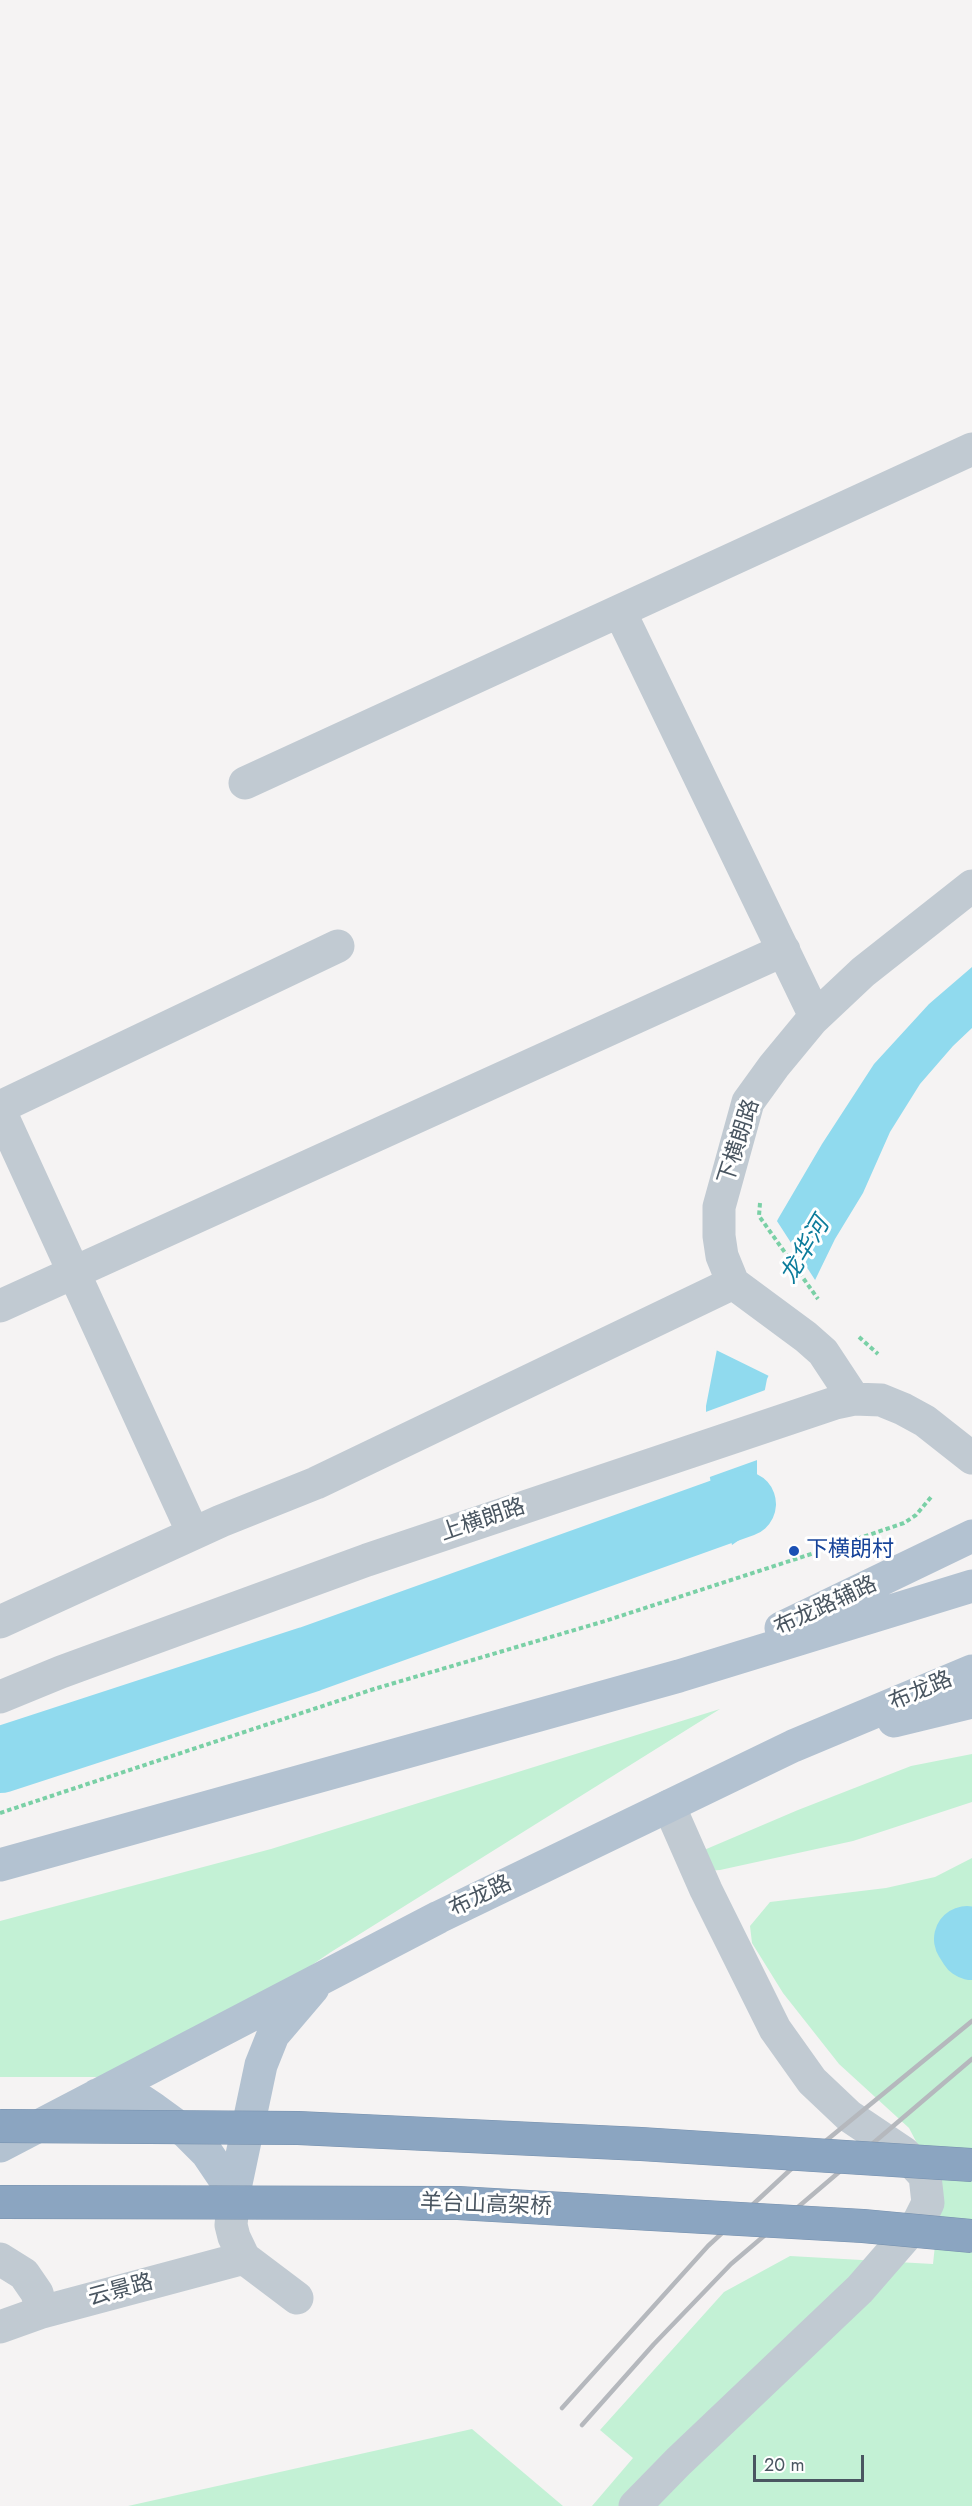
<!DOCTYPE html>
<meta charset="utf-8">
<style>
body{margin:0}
#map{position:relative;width:972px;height:2506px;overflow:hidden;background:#f5f3f3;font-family:Jost,sans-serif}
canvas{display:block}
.scale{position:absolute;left:753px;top:2455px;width:111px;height:27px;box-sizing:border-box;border:3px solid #4a5661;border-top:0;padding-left:8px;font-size:18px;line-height:21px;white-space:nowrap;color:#4a5661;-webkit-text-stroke:4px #fff;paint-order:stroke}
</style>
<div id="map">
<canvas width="972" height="2506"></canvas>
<div class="scale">20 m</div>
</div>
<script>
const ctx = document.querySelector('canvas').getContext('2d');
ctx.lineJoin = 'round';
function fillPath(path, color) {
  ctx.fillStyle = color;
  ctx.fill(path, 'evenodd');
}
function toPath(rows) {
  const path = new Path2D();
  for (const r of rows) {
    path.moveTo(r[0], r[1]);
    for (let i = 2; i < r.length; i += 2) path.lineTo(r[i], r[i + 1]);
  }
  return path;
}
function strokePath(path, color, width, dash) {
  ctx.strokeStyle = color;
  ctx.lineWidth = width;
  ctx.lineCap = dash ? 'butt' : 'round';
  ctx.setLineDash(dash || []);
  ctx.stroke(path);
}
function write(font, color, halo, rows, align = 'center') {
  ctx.font = font + ' Jost,"Noto Sans SC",sans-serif';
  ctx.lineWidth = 6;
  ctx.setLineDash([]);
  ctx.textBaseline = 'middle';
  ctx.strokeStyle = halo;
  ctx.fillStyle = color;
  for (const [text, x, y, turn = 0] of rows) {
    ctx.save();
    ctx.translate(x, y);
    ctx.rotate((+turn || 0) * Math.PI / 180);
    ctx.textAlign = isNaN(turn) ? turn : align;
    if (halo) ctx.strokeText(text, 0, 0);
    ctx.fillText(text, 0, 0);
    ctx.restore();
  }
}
fillPath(toPath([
 [720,1709,331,1952,147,2077,0,2077,0,1921,271,1849],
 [972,1754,972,1802,853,1841,720,1870,690,1872,697,1853,798,1810,911,1766],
 [972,1858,972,2506,592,2506,633,2458,600,2430,724,2292,790,2256,933,2264,941,2189,909,2128,839,2064,783,1993,752,1943,750,1926,770,1902,886,1888,935,1877],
 [472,2429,563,2506,128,2506]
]), '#c3f1d5');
fillPath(toPath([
 [972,967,972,1028,953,1046,920,1084,890,1132,863,1193,835,1239,767,1379,757,1430,757,1480,769,1519,732,1545,726,1521,714,1500,706,1456,706,1406,718,1344,778,1219,822,1144,874,1064,929,1004]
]), '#90daee');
fillPath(toPath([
 [775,1218,817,1283,771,1377,714,1349],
 [768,1389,760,1431,760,1459,707,1478,703,1456,703,1413]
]), '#f5f3f3');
strokePath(toPath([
 [0,1760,310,1659,743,1504],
 [967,1939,972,1947]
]), '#90daee', 66);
strokePath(toPath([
 [760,1203,759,1216,818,1299],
 [859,1337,878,1354],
 [0,1813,374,1689,605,1621,845,1543,904,1523,916,1515,932,1496]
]), '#7ad0a6', 4, [4.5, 3]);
strokePath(toPath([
 [620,612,815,1016],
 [245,783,972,449],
 [0,1107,338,946],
 [0,1111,193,1533],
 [0,1306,784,950],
 [854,1399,823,1352,806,1337,733,1283,722,1256,719,1236,719,1207,748,1102,774,1066,812,1020,863,972,972,886],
 [0,1622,221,1521,316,1483,733,1283],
 [0,1697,61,1672,367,1560,835,1403,854,1399,881,1400,903,1409,925,1421,972,1458],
 [234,2193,231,2225,234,2237,244,2258,297,2298],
 [0,2259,24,2274,37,2293,42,2312],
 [0,2327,42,2312,244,2258],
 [635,2506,678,2462,860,2289,919,2221,928,2203,925,2176,904,2153,849,2116,812,2081,775,2029,706,1890,669,1806]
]), '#c1cad2', 33);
strokePath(toPath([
 [781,1628,972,1536],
 [894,1721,972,1702],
 [0,1865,679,1676,972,1586],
 [97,2095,121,2095,142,2101,154,2109,187,2133,207,2153,234,2193],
 [0,2146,439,1917,793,1746,972,1671],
 [234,2193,261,2065,273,2035,313,1988]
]), '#b3c2d1', 33);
strokePath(toPath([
 [562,2408,708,2246,789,2171,972,2021],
 [582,2425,654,2344,731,2264,972,2059]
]), '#b5b8bd', 4.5);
const highwayBridge = toPath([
 [0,2126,298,2128,641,2144,972,2165],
 [0,2202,458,2203,863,2226,972,2236]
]);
strokePath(highwayBridge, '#7690ad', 34, []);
strokePath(highwayBridge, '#8ba5c1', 33);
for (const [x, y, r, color] of [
 [794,1551,6,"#1a4fb4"]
]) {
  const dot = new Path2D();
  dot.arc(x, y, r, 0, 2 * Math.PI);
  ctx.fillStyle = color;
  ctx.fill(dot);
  strokePath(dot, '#fff', 2);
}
write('22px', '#4a5661', '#fff', [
 ["下横朗路",740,1142,-72],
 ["上横朗路",483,1521,-19],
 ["布龙路辅路",826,1607,-25],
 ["布龙路",921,1692,-23],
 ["布龙路",481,1897,-26],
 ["羊台山高架桥",486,2206,2],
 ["云景路",121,2291,-15]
]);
write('22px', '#164399', '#fff', [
 ["下横朗村",806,1551]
], 'left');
write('italic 24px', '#0c7c9b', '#fff', [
 ["龙华河",806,1251,-59]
]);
</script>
